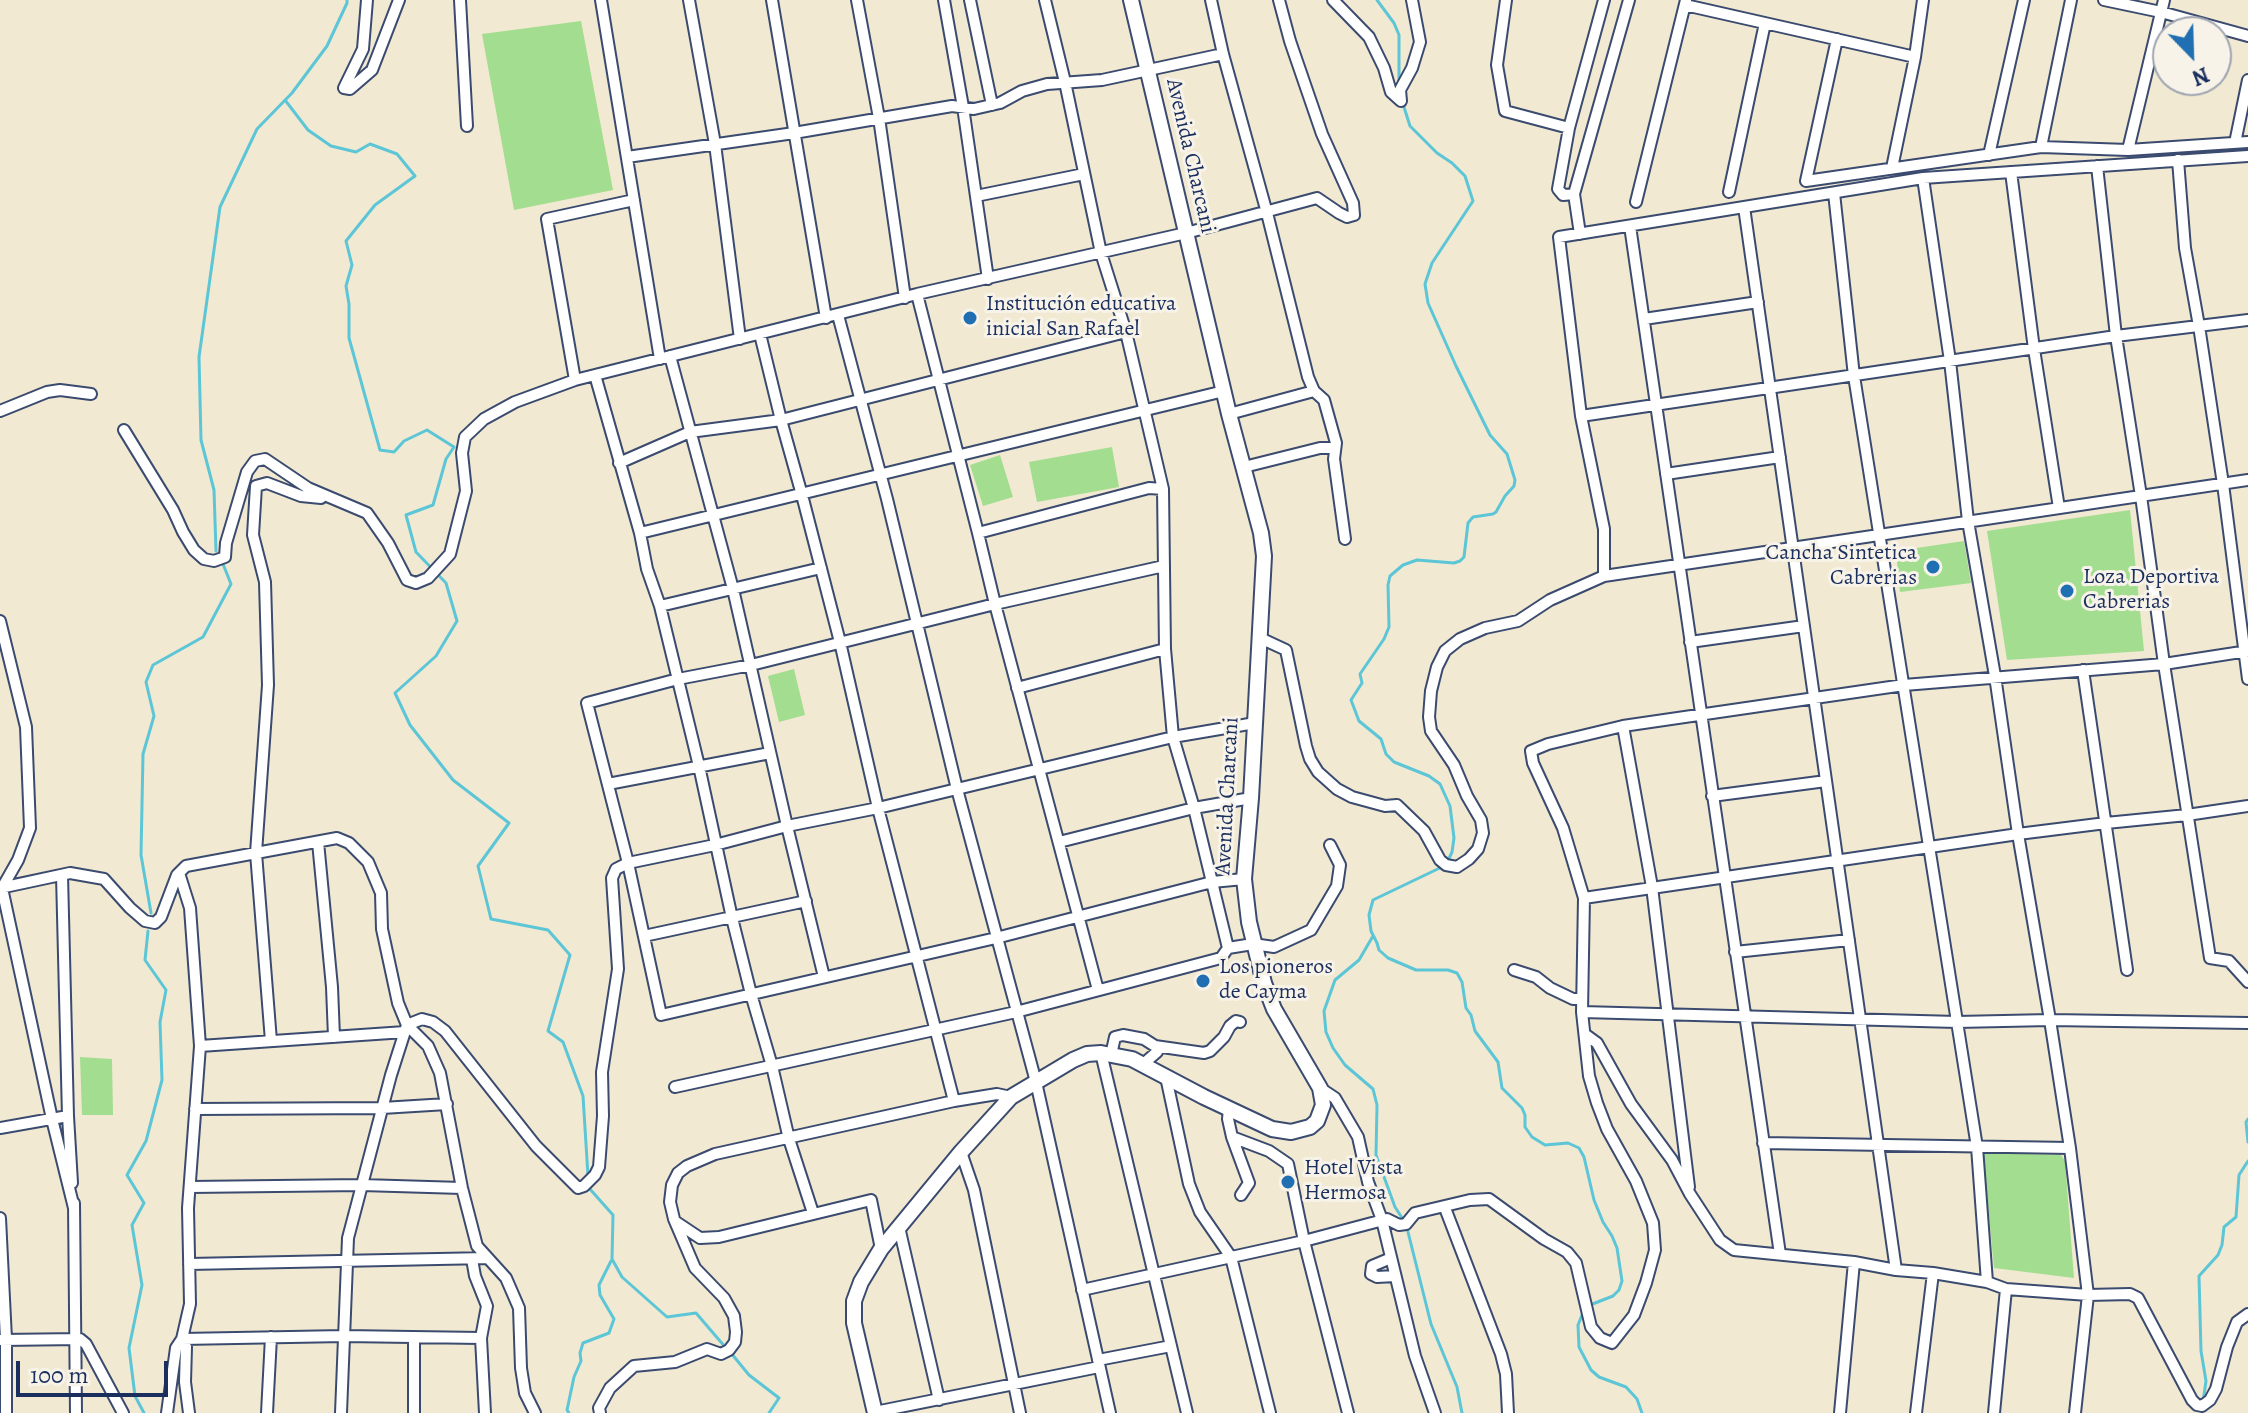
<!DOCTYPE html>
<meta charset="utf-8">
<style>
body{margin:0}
#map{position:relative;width:2248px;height:1413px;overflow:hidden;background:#f1e9d2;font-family:Alegreya,serif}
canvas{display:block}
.north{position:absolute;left:2152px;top:16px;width:80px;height:80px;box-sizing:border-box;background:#f7f3e8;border:2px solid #9fa5b1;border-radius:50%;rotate:157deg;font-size:22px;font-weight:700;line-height:32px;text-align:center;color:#1b2f5e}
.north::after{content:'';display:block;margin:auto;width:28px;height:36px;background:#1f6fb2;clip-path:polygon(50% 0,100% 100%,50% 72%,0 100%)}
.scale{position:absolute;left:16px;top:1361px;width:152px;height:36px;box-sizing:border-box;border:4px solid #1b2f5e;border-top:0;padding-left:10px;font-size:24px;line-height:28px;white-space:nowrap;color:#1b2f5e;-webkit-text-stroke:6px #f7f3e8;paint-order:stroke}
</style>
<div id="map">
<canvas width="2248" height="1413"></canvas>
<div class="north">N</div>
<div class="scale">100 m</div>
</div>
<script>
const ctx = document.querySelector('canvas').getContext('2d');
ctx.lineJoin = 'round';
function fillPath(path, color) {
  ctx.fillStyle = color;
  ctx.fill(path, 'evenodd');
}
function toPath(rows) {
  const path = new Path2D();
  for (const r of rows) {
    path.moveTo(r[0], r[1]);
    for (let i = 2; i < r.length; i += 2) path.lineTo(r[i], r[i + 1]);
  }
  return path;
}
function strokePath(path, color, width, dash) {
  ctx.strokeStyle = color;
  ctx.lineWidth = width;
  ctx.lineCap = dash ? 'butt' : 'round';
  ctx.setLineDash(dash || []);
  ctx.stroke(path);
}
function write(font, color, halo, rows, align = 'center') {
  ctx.font = font + ' Alegreya,serif';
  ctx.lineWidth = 6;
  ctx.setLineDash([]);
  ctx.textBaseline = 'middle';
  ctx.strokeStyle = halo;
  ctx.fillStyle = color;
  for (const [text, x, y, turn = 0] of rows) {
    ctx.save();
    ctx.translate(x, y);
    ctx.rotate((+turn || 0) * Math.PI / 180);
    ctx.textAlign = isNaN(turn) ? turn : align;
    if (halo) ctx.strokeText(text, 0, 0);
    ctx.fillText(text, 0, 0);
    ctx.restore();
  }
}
fillPath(toPath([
 [581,21,613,190,514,210,482,34],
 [1112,447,1119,487,1037,502,1029,462],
 [1000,455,1013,497,983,506,970,465],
 [2130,510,2144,651,2007,660,1987,531],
 [1964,541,1971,583,1900,592,1896,551],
 [794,669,805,715,779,722,768,676],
 [80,1057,112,1059,113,1115,82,1115],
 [1983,1153,2061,1155,2065,1161,2074,1278,1994,1268]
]), '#a3dd8f');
strokePath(toPath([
 [1377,0,1394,23,1399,35,1399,85],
 [285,100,308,130,331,146,356,152,370,144,397,154,415,176,375,205,346,241,352,265,346,286,349,304,349,338,380,450,394,452,404,441,427,430,454,447,446,459,433,505,406,515,416,552,446,583,457,621,436,656,395,693,410,725,453,780,509,823,478,866,491,919,548,930,570,955,548,1031,563,1042,583,1096,588,1176],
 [1403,104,1410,126,1437,153,1452,163,1465,176,1473,201,1432,263,1425,284,1428,303,1456,366,1490,435,1507,454,1515,480,1514,486,1505,496,1496,512,1493,514,1473,517,1468,523,1464,557,1460,561,1454,563,1417,560,1403,565,1390,576,1388,585,1389,627,1384,639,1360,674,1362,683,1351,700,1359,721,1381,739,1386,754,1394,762,1429,776,1440,784,1450,806,1454,838,1452,852,1446,865,1373,900,1369,915,1371,931,1377,943,1379,950,1388,958,1416,970,1448,970,1457,973,1462,982,1466,1008,1471,1015,1475,1031,1498,1062,1502,1088,1522,1108,1525,1115,1525,1127,1532,1137,1545,1145,1568,1143,1579,1148,1584,1157,1594,1200,1603,1222,1612,1236,1617,1248,1622,1281,1619,1290,1613,1296,1590,1305],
 [216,551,214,490,201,440,199,357,220,207,257,129,292,93,327,46,347,3,347,0],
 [151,913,141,855,143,754,154,716,146,682,153,665,203,637,231,584,223,564],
 [1373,936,1359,960,1335,980,1324,1011,1326,1032,1333,1048,1345,1065,1373,1089,1377,1105,1376,1155,1395,1207,1406,1224,1431,1324,1457,1387,1462,1413],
 [2248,1119,2246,1122,2248,1142],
 [589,1188,613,1215,612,1259,622,1277,667,1317,696,1313,726,1348],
 [1584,1310,1578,1325,1579,1347,1591,1370,1599,1377,1626,1387,1637,1399,1642,1413],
 [731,1353,749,1375,779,1398,769,1413],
 [2203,1402,2206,1381,2201,1351,2199,1276,2218,1255,2222,1245,2224,1227,2236,1217,2239,1175,2248,1161],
 [144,1413,135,1396,129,1348,142,1285,132,1225,144,1203,127,1175,146,1141,162,1080,160,1022,166,990,145,960,148,931],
 [569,1413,567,1410,574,1377,581,1361,580,1353,583,1343,609,1333,614,1319,600,1295,599,1285,611,1261]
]), '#5cc6d7', 3);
const minor = toPath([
 [367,0,363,49,344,88,350,89,372,70,399,0],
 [460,0,467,126],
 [601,0,660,359],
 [689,0,715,144,740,339],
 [772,0,826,318],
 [857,0,879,118,905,298],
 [944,0,963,107,988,279],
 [970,0,992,105],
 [1211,0,1223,54,1267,213,1308,377,1314,391,1324,400,1336,443,1334,459,1345,539],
 [1333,0,1369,37,1384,68,1391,92,1401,101,1400,90,1412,68,1420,42,1412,0],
 [1506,0,1497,65,1505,111,1569,128],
 [2104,0,2161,12,2248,36],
 [1685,5,1915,57],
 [1837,39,1806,181,2041,147,2128,150,2248,142],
 [2235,143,2248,80],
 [2041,147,2071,0],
 [2128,150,2164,0],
 [1989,155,2024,0],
 [627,157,794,133,952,106,974,109,1000,103,1022,91,1047,84,1102,80,1223,54],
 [2178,160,2185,248,2199,326,2223,484,2248,679],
 [2097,166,2116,336,2141,496,2164,664,2210,958,2229,961,2248,982],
 [1892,168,1915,57,1923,0],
 [2011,172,2034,349,2059,508],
 [1923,178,1950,361,1968,521,1995,676,2018,834,2050,1020,2070,1148,2088,1295,2075,1413],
 [1729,192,1765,23],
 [1834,193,1854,376,1977,1147,1987,1282],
 [1574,194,1563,195,1558,189,1569,128,1604,0],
 [976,196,1084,174],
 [1636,202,1686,0],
 [1744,207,1896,1270],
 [1630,226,1780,1254],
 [1580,234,1574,194,1629,0],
 [917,294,978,533,995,604,1098,990],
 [838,315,887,499,957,789,1036,1082,1110,1413],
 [1644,319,1758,302],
 [760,334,781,420,802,495,840,642,878,808,954,1101],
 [670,356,733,589,787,826,824,977],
 [595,375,640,533,647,569,660,606,699,766,732,918,751,994,772,1066,789,1139,813,1213],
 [575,380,547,219,634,200],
 [0,411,47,392,60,390,91,394],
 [1229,414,1314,391],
 [1581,416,2116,336,2248,320],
 [124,430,173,510,183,532,194,550,204,559,214,561,225,557,226,543,247,472,255,461,265,459,308,488,367,513,388,543,407,580,416,583,428,578,450,554,466,491,462,453,465,437,484,419,515,402,575,380,917,294,1186,233,1317,198,1339,213,1347,217,1354,215,1353,203,1322,134,1290,41,1279,0],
 [619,463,690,432,781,420,1126,332],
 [1244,467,1320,448,1335,448],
 [1666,474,1780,457],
 [640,533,1224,391],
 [978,533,1149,488,1163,489],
 [1164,566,995,604,751,665,678,679,587,703,628,863,661,1015,996,938,1212,882,1244,879],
 [1604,576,1604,529,1581,416,1559,237,1923,178,2248,156],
 [660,606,821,568],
 [0,621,26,727,30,828,18,860,2,888,52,1119,74,1208],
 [1258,637,1286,650,1306,746,1310,759,1318,772,1337,789,1352,797,1385,806,1397,805,1424,831,1440,860,1446,865,1457,867,1469,859,1478,849,1483,833,1481,820,1467,796,1454,765,1431,731,1429,717,1431,691,1437,667,1445,651,1460,639,1485,628,1518,621,1550,600,1604,576,2248,480],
 [1690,642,1804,626],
 [2083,670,2127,970],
 [1017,688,1165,649],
 [1623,726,1652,887,1689,1187],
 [608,784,770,753],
 [1712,796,1826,781],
 [318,842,332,987,334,1037],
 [1059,842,1194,808,1251,798],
 [179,873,190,908,200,1046,188,1208,190,1304,182,1339,186,1347,185,1382,189,1413],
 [62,875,68,1116,72,1183],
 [0,888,70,873,104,879,130,908,145,921,155,923,161,917,177,875,186,866,337,838,349,843,368,862,381,893,382,929,398,1003,407,1025,428,1046,440,1073,462,1188,477,1246,506,1278,519,1308,521,1368,525,1393,535,1413],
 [1584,898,2018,834,2106,823,2187,815,2248,806],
 [644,936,806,901],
 [1228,948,1253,944,1274,947,1311,930,1337,886,1340,865,1330,845],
 [1735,952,1849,940],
 [1514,970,1536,977,1550,988,1573,999,1582,999],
 [1582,1012,1957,1022,2050,1020,2248,1023],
 [1586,1035,1597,1043,1631,1104,1672,1160,1690,1194,1720,1240,1734,1250,1854,1262,1896,1270,1933,1273,1987,1282,2006,1289,2088,1295,2130,1294,2138,1298,2192,1400,2197,1405,2202,1406,2210,1400,2216,1389,2227,1347,2237,1322,2248,1314],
 [271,1041,256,853,268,685,265,582,253,535,256,486,267,483,301,496,321,498],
 [200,1046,405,1032],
 [1101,1053,1187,1413],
 [1111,1055,1115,1037,1123,1035,1144,1039,1155,1046,1204,1053,1210,1051,1224,1037,1230,1026,1236,1021,1240,1022],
 [1142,1065,1157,1052,1159,1047],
 [1166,1077,1189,1184,1200,1212,1231,1257,1270,1413],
 [675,1087,1016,1012,1221,958,1228,948,1194,808,1173,737,1165,649,1163,489,1126,332,1101,253,1065,82,1045,0],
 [1320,1088,1335,1098,1358,1137,1368,1182,1382,1220,1415,1356,1435,1413],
 [195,1109,382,1108,447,1104],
 [1229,1109,1228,1119,1232,1137,1249,1183,1241,1195],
 [0,1128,68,1116],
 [1232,1137,1269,1151,1288,1164,1304,1241,1348,1413],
 [1763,1143,2070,1148],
 [961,1152,974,1190,1020,1413],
 [190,1187,362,1185,462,1188],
 [74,1203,76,1413],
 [1445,1208,1501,1354,1506,1374,1508,1413],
 [0,1218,6,1339,6,1413],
 [676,1222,700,1238,719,1237,871,1200,881,1249],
 [899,1227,939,1400],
 [1391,1258,1372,1266,1371,1274,1377,1277,1395,1276],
 [472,1259,475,1276,487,1306,481,1338,485,1413],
 [189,1264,488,1258],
 [1082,1290,1304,1241,1387,1219,1399,1225,1406,1224,1415,1213,1470,1200,1489,1199,1544,1239,1567,1252,1576,1263,1591,1327,1600,1338,1612,1343,1634,1315,1646,1283,1655,1250,1653,1223,1636,1181,1607,1129,1597,1103,1589,1076,1582,1012,1584,898,1563,828,1533,763,1531,751,1548,744,1623,726,1904,685,2164,664,2248,651],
 [414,1337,414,1413],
 [1,1340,80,1339,86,1344,123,1413],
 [1098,1360,1171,1346],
 [875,1412,1099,1367],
 [167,1413,176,1348,182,1339,344,1336,481,1338],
 [267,1413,271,1337],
 [341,1413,348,1238,391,1075,407,1025,422,1019,433,1022,445,1031,536,1146,578,1188,584,1186,595,1175,599,1167,603,1116,602,1072,618,969,612,878,616,869,628,863,715,845,787,826,878,808,1173,737,1255,723],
 [600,1413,599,1408,610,1388,634,1366,675,1362,707,1349,721,1354,729,1350,735,1342,736,1332,734,1316,724,1298,695,1268,674,1219,670,1202,672,1185,678,1173,687,1166,715,1154,954,1101,997,1094,1011,1097],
 [1840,1413,1854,1262],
 [1916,1413,1933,1273],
 [1994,1413,2006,1289]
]);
const secondary = toPath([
 [875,1413,854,1323,854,1301,861,1282,881,1249,961,1152,1011,1097,1073,1060,1087,1054,1101,1053,1132,1059,1204,1097,1272,1129,1291,1132,1310,1127,1317,1121,1323,1105,1320,1088,1274,1009,1264,983,1249,922,1244,879,1251,798,1264,556,1261,533,1229,414,1131,0]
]);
strokePath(minor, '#3b4b6f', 14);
strokePath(secondary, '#3b4b6f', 18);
strokePath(minor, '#fff', 10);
strokePath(secondary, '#fff', 14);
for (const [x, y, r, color] of [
 [970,318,8,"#1f6fb2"],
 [1933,567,8,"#1f6fb2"],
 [2067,591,8,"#1f6fb2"],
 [1203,981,8,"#1f6fb2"],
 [1288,1182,8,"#1f6fb2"]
]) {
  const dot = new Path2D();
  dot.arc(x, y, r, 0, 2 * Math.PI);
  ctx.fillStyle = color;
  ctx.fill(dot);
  strokePath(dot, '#f7f3e8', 3);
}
write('22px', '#1b2f5e', '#f7f3e8', [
 ["Avenida Charcani",1190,156,77],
 ["Avenida Charcani",1228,796,-87]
]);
write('22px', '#1b2f5e', '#f7f3e8', [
 ["Institución educativa",986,305],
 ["inicial San Rafael",986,330],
 ["Cancha Sintetica",1917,554,"right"],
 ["Cabrerias",1917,579,"right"],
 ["Loza Deportiva",2083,578],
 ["Cabrerias",2083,603],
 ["Los pioneros",1219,968],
 ["de Cayma",1219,993],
 ["Hotel Vista",1304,1169],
 ["Hermosa",1304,1194]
], 'left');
</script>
